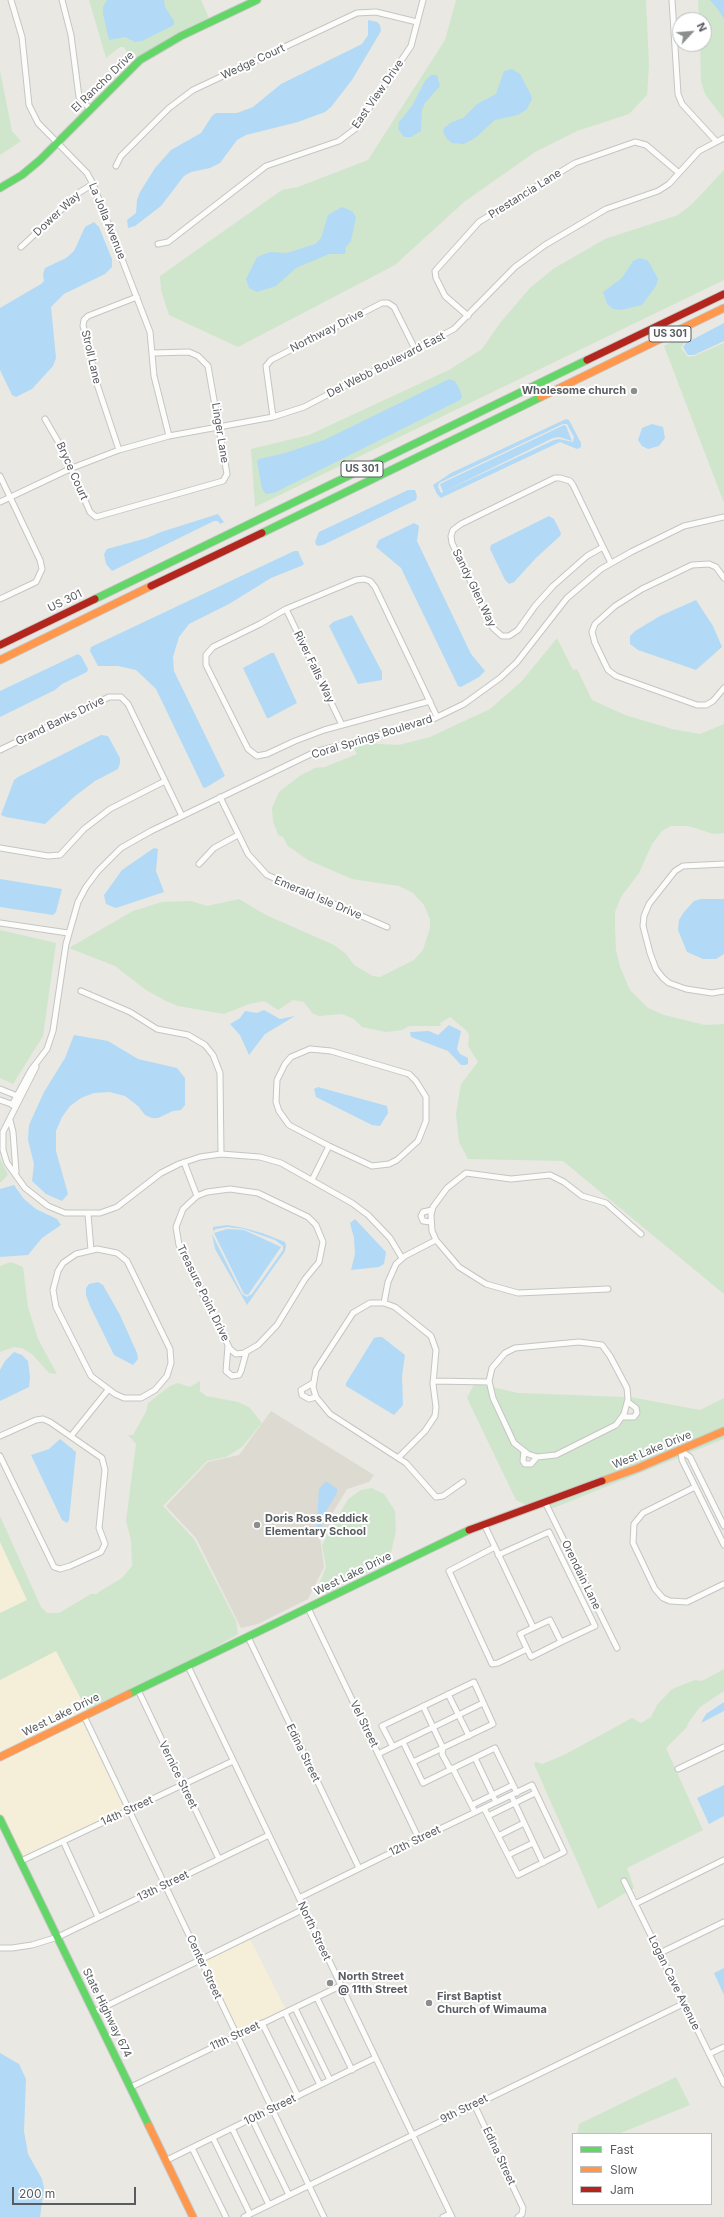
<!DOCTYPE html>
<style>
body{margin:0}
#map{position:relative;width:724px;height:2217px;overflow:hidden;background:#e9e8e2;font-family:Inter,sans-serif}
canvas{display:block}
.legend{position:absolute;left:572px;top:2133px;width:140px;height:72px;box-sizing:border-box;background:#fff;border:1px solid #bcbebf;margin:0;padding:5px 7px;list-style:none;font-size:12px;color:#585c60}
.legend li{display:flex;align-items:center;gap:8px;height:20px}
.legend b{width:20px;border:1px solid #bcbebf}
.north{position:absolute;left:672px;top:12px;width:40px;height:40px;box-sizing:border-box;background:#fff;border:1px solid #bcbebf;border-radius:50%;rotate:64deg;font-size:11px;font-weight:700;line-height:16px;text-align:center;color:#585c60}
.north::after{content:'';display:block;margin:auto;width:14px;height:18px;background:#8b8d8e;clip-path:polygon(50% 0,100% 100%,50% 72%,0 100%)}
.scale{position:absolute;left:12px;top:2187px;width:124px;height:18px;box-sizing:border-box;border:2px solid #585c60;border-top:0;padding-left:5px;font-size:12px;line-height:14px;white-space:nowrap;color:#585c60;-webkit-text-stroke:3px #fff;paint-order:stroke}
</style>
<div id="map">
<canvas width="724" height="2217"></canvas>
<ul class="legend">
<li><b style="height:5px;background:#63d668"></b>Fast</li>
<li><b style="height:5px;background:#ff974d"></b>Slow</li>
<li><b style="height:5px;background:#b3261e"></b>Jam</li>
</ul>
<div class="north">N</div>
<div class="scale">200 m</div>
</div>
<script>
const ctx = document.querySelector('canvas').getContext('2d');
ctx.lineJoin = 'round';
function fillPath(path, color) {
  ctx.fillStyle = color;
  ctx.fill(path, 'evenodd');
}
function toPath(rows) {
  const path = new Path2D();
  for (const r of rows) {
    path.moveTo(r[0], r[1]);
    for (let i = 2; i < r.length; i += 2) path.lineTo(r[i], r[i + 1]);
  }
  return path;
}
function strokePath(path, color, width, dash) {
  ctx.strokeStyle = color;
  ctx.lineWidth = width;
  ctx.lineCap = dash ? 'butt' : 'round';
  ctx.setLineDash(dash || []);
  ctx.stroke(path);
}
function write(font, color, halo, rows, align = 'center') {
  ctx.font = font + ' Inter,sans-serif';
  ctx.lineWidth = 4;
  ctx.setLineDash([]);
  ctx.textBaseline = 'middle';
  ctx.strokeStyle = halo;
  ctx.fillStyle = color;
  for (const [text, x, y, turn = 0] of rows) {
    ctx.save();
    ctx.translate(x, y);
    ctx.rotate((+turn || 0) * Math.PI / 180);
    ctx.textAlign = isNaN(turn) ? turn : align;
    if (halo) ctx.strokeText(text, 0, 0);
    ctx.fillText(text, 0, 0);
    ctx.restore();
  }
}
fillPath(toPath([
 [0,1542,27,1600,0,1613],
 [56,1651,88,1712,0,1754,0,1680],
 [82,1721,126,1809,22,1858,0,1813,0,1759],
 [250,1939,286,2010,238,2032,204,1962]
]), '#f5efd9');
fillPath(toPath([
 [271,1411,374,1475,369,1482,347,1489,332,1514,327,1536,320,1538,324,1567,308,1599,258,1624,241,1628,196,1538,166,1506,208,1462,239,1455]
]), '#dcdad1');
fillPath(toPath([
 [89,0,201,0,209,18,175,34,132,60,124,47,120,47,106,58],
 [456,0,646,0,649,65,647,95,629,114,577,131,535,152,464,202,395,265,238,347,169,315,161,290,160,276,282,190,298,187,368,160,445,40],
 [698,0,724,0,724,119,705,94,701,81,700,44,704,44,704,20,699,20],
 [0,71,12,131,21,141,0,155],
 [724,170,724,280,255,507,251,449,309,435,449,370,482,349,500,323,530,288,553,269,605,239,678,215,692,204],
 [681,337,684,343,681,348,688,357,694,356,724,343,724,503,664,346],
 [557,638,573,670,577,669,592,700,625,715,672,729,700,734,724,724,724,833,714,834,688,826,671,826,662,831,652,844,639,873,621,897,615,912,615,930,616,950,620,967,630,990,648,1008,664,1015,705,1025,724,1024,724,1294,563,1161,468,1159,459,1142,456,1114,461,1084,478,1062,468,1046,469,1035,466,1030,450,1017,440,1023,441,1026,409,1026,402,1030,386,1032,362,1027,354,1019,342,1014,319,1016,312,1013,304,1002,293,1000,278,1010,264,1001,249,1004,224,1014,178,1006,164,1000,146,990,115,966,69,948,133,911,162,902,191,901,207,906,239,899,266,915,334,945,346,954,354,965,373,976,380,977,414,960,423,950,430,928,430,919,424,905,413,893,399,886,352,879,308,860,288,846,283,837,278,835,273,821,272,808,279,792,301,775,315,768,325,767,357,754,353,746,360,743,399,745,430,737,490,709,522,681],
 [0,930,56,943,43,1036,13,1084,0,1078],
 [0,1158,8,1175,0,1183],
 [11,1262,23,1267,28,1307,38,1339,57,1374,49,1373,33,1355,22,1348,14,1347,0,1352,0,1266],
 [200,1381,200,1391,206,1396,238,1402,249,1407,262,1423,242,1447,226,1457,207,1461,163,1506,194,1539,236,1621,238,1634,184,1665,88,1712,56,1651,0,1680,0,1613,27,1600,0,1542,0,1516,41,1607,47,1613,59,1613,91,1594,99,1594,97,1593,122,1578,132,1566,131,1540,126,1521,136,1444,128,1435,133,1435,146,1412,148,1403,170,1386,178,1383,190,1387],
 [474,1384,487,1386,490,1399,512,1444,521,1453,524,1466,527,1467,533,1466,538,1459,557,1457,617,1427,624,1419,636,1418,639,1414,639,1409,630,1401,630,1397,700,1410,724,1398,724,1429,679,1449,528,1506,516,1500,467,1398],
 [492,1387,518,1393,625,1397,626,1399,621,1414,614,1423,555,1453,538,1455,529,1452,516,1442],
 [724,1433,724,1439,689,1453,686,1451],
 [679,1454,680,1457,551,1509,548,1503],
 [372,1488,384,1494,395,1511,396,1531,391,1553,380,1567,349,1581,327,1596,319,1585,326,1567,322,1545,348,1499,361,1490],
 [724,1669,724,1691,700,1707,688,1723,687,1727,666,1748,703,1830,627,1868,634,1888,631,1890,625,1878,621,1880,627,1892,598,1909,534,1764,536,1762,542,1764,564,1755,632,1718,641,1723,651,1717,657,1705,672,1689,695,1680,702,1681],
 [676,2077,690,2105,618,2134,577,2134,579,2124]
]), '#cfe6cc');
fillPath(toPath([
 [107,0,164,0,165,7,174,21,174,25,142,41,135,42,125,37,109,40,103,14,103,7],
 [710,0,724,0,724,19,719,11],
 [368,20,377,22,380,25,381,31,352,80,331,107,325,112,298,122,246,135,237,140,220,163,210,168,191,172,184,176,161,206,135,226,128,228,127,220,136,213,137,200,140,192,155,168,171,150,201,133,212,116,216,113,237,113,253,107,281,84,362,44,368,35],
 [512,69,520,74,531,95,532,99,527,109,518,115,495,120,475,138,464,144,452,143,447,139,443,132,444,128,452,122,463,118,477,104,496,94,504,71],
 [431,75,437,75,440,86,425,103,422,110,421,131,411,137,404,137,398,129,399,122,412,106,425,81],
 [342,207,352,211,356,217,351,241,346,247,345,254,329,254,296,268,276,286,257,292,249,288,246,279,257,257,270,252,287,253,315,244,321,238,328,215],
 [94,222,99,227,112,259,112,267,105,274,64,294,51,307,56,358,53,366,32,389,16,397,12,395,0,370,0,308,41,284,44,281,43,274,45,268,66,258,74,251,85,227],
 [639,258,647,260,650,264,658,279,656,286,642,305,621,310,613,309,607,304,603,292,622,278,633,261],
 [724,323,724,341,694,355,688,355,686,352,683,347,686,343],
 [449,379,455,381,460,390,462,398,458,401,274,493,266,494,262,489,257,461,259,459,285,453,324,440],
 [566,419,569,420,581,443,581,447,577,449,560,442,445,496,441,498,437,494,433,485,451,473],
 [563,424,567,424,574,437,573,442,559,439,554,440,441,493,438,487,439,483],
 [652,424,663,427,665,438,659,446,648,449,642,446,638,440,642,428],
 [564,425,566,426,572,441,559,437,553,438,443,492,440,484],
 [408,490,415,490,417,496,416,500,323,545,317,546,315,542,319,532],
 [218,514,224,522,220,524,218,521,214,521,112,571,106,564,104,554,107,549,147,538,161,532],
 [549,516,554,519,561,533,560,536,536,558,514,582,509,584,505,580,490,549,491,545],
 [414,523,419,526,417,541,471,654,485,671,479,677,461,687,458,686,401,568,376,547,379,540],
 [294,551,298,551,301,558,304,564,301,566,271,578,229,604,189,624,179,637,173,657,174,671,225,776,205,788,203,787,156,689,136,670,118,666,98,666,90,651,91,647],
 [696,600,713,626,722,647,696,670,638,650,630,644,630,636,635,631,660,616],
 [352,615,382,672,382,680,358,684,329,626,333,622],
 [271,653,274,653,297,703,269,718,267,718,243,668],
 [78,654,81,656,88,669,87,672,62,684,55,690,0,717,0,691],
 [101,735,108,736,120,758,120,763,118,769,95,781,75,796,45,824,6,817,1,815,14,780,18,777],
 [154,848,158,849,156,871,164,892,116,908,106,904,104,895,122,870],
 [0,879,62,889,56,912,53,915,0,907],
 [701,899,724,899,724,954,716,959,703,959,687,952,678,930,679,920,684,912,694,901],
 [264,1010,280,1019,295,1016,265,1034,249,1055,240,1035,230,1024,240,1018,245,1011,257,1013],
 [449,1025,461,1031,457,1049,460,1054,468,1058,468,1064,465,1065,461,1065,448,1051,411,1037,410,1032,429,1031,438,1035],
 [74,1035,108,1041,138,1059,177,1068,185,1078,185,1105,181,1110,173,1111,158,1118,152,1118,145,1115,138,1106,125,1096,109,1092,94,1093,81,1098,70,1106,62,1117,56,1131,56,1151,68,1194,62,1201,46,1194,32,1181,34,1164,28,1140,29,1125,44,1092,65,1058],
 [318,1087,387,1106,388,1113,380,1126,372,1125,316,1097,314,1089],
 [14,1185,24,1199,36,1209,57,1219,61,1225,42,1238,28,1255,0,1257,0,1189],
 [355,1219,386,1252,384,1264,379,1267,351,1270,355,1254,354,1238,350,1223],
 [227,1225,244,1228,262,1233,285,1242,286,1246,285,1251,247,1305,215,1249,212,1234,242,1294,247,1297,252,1294,283,1250,283,1246,275,1240,244,1229,227,1227,216,1229,213,1231,213,1227],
 [227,1229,244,1230,281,1247,248,1295,244,1294,214,1233],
 [98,1282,103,1285,120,1315,137,1353,138,1359,133,1365,114,1355,90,1306,86,1295,86,1288,89,1284],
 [378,1337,382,1337,405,1355,402,1376,403,1405,394,1415,346,1386,346,1383,374,1338],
 [14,1352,22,1355,28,1361,30,1377,29,1387,0,1401,0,1370,5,1361],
 [60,1439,76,1452,69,1520,67,1523,62,1520,31,1455,49,1449],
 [326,1481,337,1489,337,1493,325,1513,321,1530,319,1532,316,1532,319,1489],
 [724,1702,724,1711,701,1723,706,1714],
 [724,1785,724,1816,709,1824,697,1798],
 [724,1968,724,1995,714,1973],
 [0,2053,19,2064,26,2079,24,2131,28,2154,42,2179,44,2188,40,2217,0,2217]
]), '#b2daf6');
const street = toPath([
 [11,0,22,37,29,105,38,123,87,173,93,184,150,332,154,376,169,436],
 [62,0,71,35,79,97,90,109],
 [672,0,678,94,682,104,716,141],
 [116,166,121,156,169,108,193,90,357,13,376,12,417,22],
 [158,244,168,242,266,166,339,141,355,129,411,46,423,0],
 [21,247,80,192,93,184],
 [468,316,445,296,436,278,435,271,479,222,575,163,635,142,646,145,679,173],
 [273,417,266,366,271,360,382,303,388,303,394,307,416,351],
 [45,419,63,450,90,512,96,517,223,481,227,474,208,366,198,356,189,352,153,353],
 [119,450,94,375,88,340,83,326,84,320,88,316,137,297],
 [0,476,40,560,42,569,36,582,0,599],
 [0,502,72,468,119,450,169,436,273,417,304,407,454,329,515,267,545,245,606,209,658,191,669,184,699,151,724,138],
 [603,547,573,485,570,481,560,478,555,478,461,524,453,530,451,536,452,543,493,628,502,636,509,636,518,630,535,606,553,586,587,556,603,547,611,563],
 [724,578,716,567,709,564,692,565,642,589,615,606,595,624,592,632,595,643,608,670,616,676,697,705,706,705,713,701,724,688],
 [286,609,342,725],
 [430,701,324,730,295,741,267,754,257,756,248,749,206,665,206,655,213,647,260,624,286,609,356,580,364,579,370,581,375,587,422,685,437,717],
 [0,750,109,697,121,697,128,704,182,816],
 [220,797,248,854,267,875,387,927],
 [0,848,48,856,60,855,84,829,110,809,165,781],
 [199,864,214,848,238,835],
 [724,864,683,866,675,871,649,904,644,916,643,926,650,953,656,969,663,978,669,983,686,989,712,993,724,991],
 [0,923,68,933],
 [81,991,130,1012,157,1029,188,1035,205,1045,213,1055,220,1073,221,1154],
 [310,1049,331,1051,409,1074,416,1081,426,1097,426,1121,418,1141,397,1160,389,1164,372,1166,329,1146,289,1125,279,1111,276,1102,277,1080,285,1064,291,1057,310,1049],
 [36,1067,3,1132,3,1150,7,1163,25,1188,48,1206,65,1213,100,1213,117,1207,161,1173,179,1164,200,1157,221,1154,260,1157,281,1163,352,1203,368,1215,390,1238,402,1258],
 [0,1089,20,1097],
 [0,1100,14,1105],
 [12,1105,31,1070,47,1049,53,1031,66,944,78,902,86,887,98,871,121,848,151,831,315,752,429,721,464,704,500,678,517,662,567,598,601,569,631,552,684,526,724,517],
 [10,1120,13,1132,16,1172],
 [184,1162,197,1196],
 [312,1180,329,1146],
 [230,1189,258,1193,308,1217,316,1225,323,1242,319,1262,305,1279,277,1325,258,1345,244,1353,236,1354,230,1349,184,1257,179,1245,176,1227,183,1209,197,1196,207,1192,230,1189],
 [88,1214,91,1250],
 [431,1222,423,1221,421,1216,423,1212,432,1210],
 [97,1249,117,1253,127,1261,170,1349,171,1363,167,1376,155,1390,141,1398,124,1398,115,1394,91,1376,56,1307,53,1290,58,1271,63,1263,76,1254,97,1249],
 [608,1289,518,1293,486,1284,459,1267,436,1240,432,1231,431,1215,433,1207,447,1188,466,1173,511,1179,550,1175,564,1182,582,1196,606,1203,641,1234],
 [384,1303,388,1282,396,1264,405,1256,436,1240],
 [579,1342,602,1345,610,1356,627,1388,628,1399,624,1414,616,1425,556,1455,537,1457,528,1454,514,1443,493,1398,489,1381,492,1368,505,1353,515,1348,579,1342],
 [228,1346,226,1371,232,1376,239,1375,241,1371,246,1353],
 [433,1381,489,1382],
 [313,1383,301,1390,302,1395,309,1399,316,1397],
 [622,1417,634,1417,637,1413,636,1408,628,1402],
 [0,1436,36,1420,43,1419,50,1422,102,1458,105,1470,99,1528,105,1544,101,1552,70,1566,60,1569,54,1567,0,1456],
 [71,1436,108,1390],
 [524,1451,523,1461,525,1464,531,1464,537,1457],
 [681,1451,682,1460,724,1545],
 [681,1451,690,1457,724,1526],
 [399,1457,425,1431,435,1416,436,1407,433,1384,436,1350,431,1336,395,1307,384,1303,370,1303,353,1313,316,1370,313,1387,316,1397,330,1414,406,1463,436,1497,443,1496,463,1482],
 [695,1487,643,1513,634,1524,633,1543,655,1589,663,1598,670,1601,687,1602,724,1584],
 [545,1502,617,1648],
 [484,1524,533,1627],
 [495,1547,449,1571,492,1664,498,1663,527,1649,520,1634,550,1620,561,1642,595,1626,549,1532,498,1555],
 [308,1608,419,1839],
 [248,1637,359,1868],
 [527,1649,531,1657,561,1642],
 [188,1666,452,2217],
 [138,1690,219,1859],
 [448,1694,469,1736],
 [423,1706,443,1748,442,1754,449,1767,453,1769,475,1812],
 [84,1716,324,2217],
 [403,1742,423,1783,495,1748,517,1793],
 [393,1747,382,1726,474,1682,493,1724,413,1762],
 [378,1754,483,1703],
 [475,1758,496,1802],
 [678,1769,724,1747],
 [511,1795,543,1863],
 [472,1805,513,1785],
 [488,1816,535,1793],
 [498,1836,524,1823],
 [63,1841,98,1917],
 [508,1855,533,1843],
 [21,1861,233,1761],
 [624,1881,724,2084],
 [299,1898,419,1839,484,1808,532,1785,564,1852,518,1875,484,1808],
 [635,1904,724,1860],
 [0,1948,12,1948,32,1945,58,1937,269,1835],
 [660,1953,724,1922],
 [317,1998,352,2070],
 [295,2008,330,2080],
 [94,2012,304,1909],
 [285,2013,320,2085],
 [262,2023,298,2096],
 [709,2054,724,2047],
 [131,2087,340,1986],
 [474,2104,523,2208,522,2214,518,2217],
 [252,2119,289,2195],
 [232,2128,269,2205],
 [213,2138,250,2214],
 [192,2148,226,2217],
 [165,2161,375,2058],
 [244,2217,685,2003],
 [443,2217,450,2214]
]);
const fast = toPath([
 [0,188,22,175,40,160,140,60,181,36,257,0],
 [262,533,541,397],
 [95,599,587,360],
 [129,1694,469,1530],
 [0,1819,149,2126]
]);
const slow = toPath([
 [541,397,724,308],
 [0,660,151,586],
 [602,1481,638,1468,724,1431],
 [0,1757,129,1694],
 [149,2126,193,2217]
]);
const jam = toPath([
 [587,360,724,294],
 [151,586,262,533],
 [0,645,95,599],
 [469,1530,602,1481]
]);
strokePath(street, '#c5c5c3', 7);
strokePath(fast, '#c6c6c5', 9);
strokePath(slow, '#c6c6c5', 9);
strokePath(jam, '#c6c6c5', 9);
strokePath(street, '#fcfcfb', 5);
strokePath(fast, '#63d668', 7);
strokePath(slow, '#ff974d', 7);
strokePath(jam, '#b3261e', 7);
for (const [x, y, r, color] of [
 [634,391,4,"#8b8d8e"],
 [257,1525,4,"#8b8d8e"],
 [330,1983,4,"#8b8d8e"],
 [429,2003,4,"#8b8d8e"]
]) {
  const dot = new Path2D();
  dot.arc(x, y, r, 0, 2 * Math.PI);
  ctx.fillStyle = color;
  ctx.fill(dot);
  strokePath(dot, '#fff', 1.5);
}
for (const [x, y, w] of [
 [670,334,42],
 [362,469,42]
]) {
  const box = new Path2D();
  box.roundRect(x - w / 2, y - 8, w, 16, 3);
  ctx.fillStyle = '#fff';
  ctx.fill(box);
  strokePath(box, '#585c60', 1);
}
write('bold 10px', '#585c60', null, [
 ["US 301",670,334],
 ["US 301",362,469]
]);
write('11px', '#585c60', '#fff', [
 ["Wedge Court",253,62,-25],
 ["El Rancho Drive",103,82,-44],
 ["East View Drive",378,94,-55],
 ["Prestancia Lane",525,194,-32],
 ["Dower Way",57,214,-43],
 ["La Jolla Avenue",107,221,68],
 ["Northway Drive",327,331,-27],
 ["Stroll Lane",91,357,77],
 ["Del Webb Boulevard East",386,365,-27],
 ["Linger Lane",220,433,81],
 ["Bryce Court",72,471,66],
 ["Sandy Glen Way",474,588,64],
 ["US 301",65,601,-26],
 ["River Falls Way",314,667,64],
 ["Grand Banks Drive",60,721,-26],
 ["Coral Springs Boulevard",372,737,-17],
 ["Emerald Isle Drive",318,898,23],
 ["Treasure Point Drive",203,1293,64],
 ["West Lake Drive",652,1450,-22],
 ["West Lake Drive",353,1574,-26],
 ["Orendain Lane",581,1575,64],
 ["West Lake Drive",61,1715,-26],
 ["Vel Street",364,1724,64],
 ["Edina Street",303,1753,64],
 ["Vernice Street",178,1775,64],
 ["14th Street",127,1811,-25],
 ["12th Street",415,1841,-26],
 ["13th Street",163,1886,-26],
 ["North Street",314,1931,65],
 ["Center Street",204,1967,65],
 ["Logan Cave Avenue",674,1983,64],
 ["State Highway 674",107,2013,64],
 ["11th Street",235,2036,-25],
 ["9th Street",464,2109,-26],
 ["10th Street",270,2110,-26],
 ["Edina Street",499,2156,65]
]);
write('bold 11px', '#585c60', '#fff', [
 ["Wholesome church",626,391,"right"],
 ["Doris Ross Reddick",265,1519],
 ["Elementary School",265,1532],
 ["North Street",338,1977],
 ["@ 11th Street",338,1990],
 ["First Baptist",437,1997],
 ["Church of Wimauma",437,2010]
], 'left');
</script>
